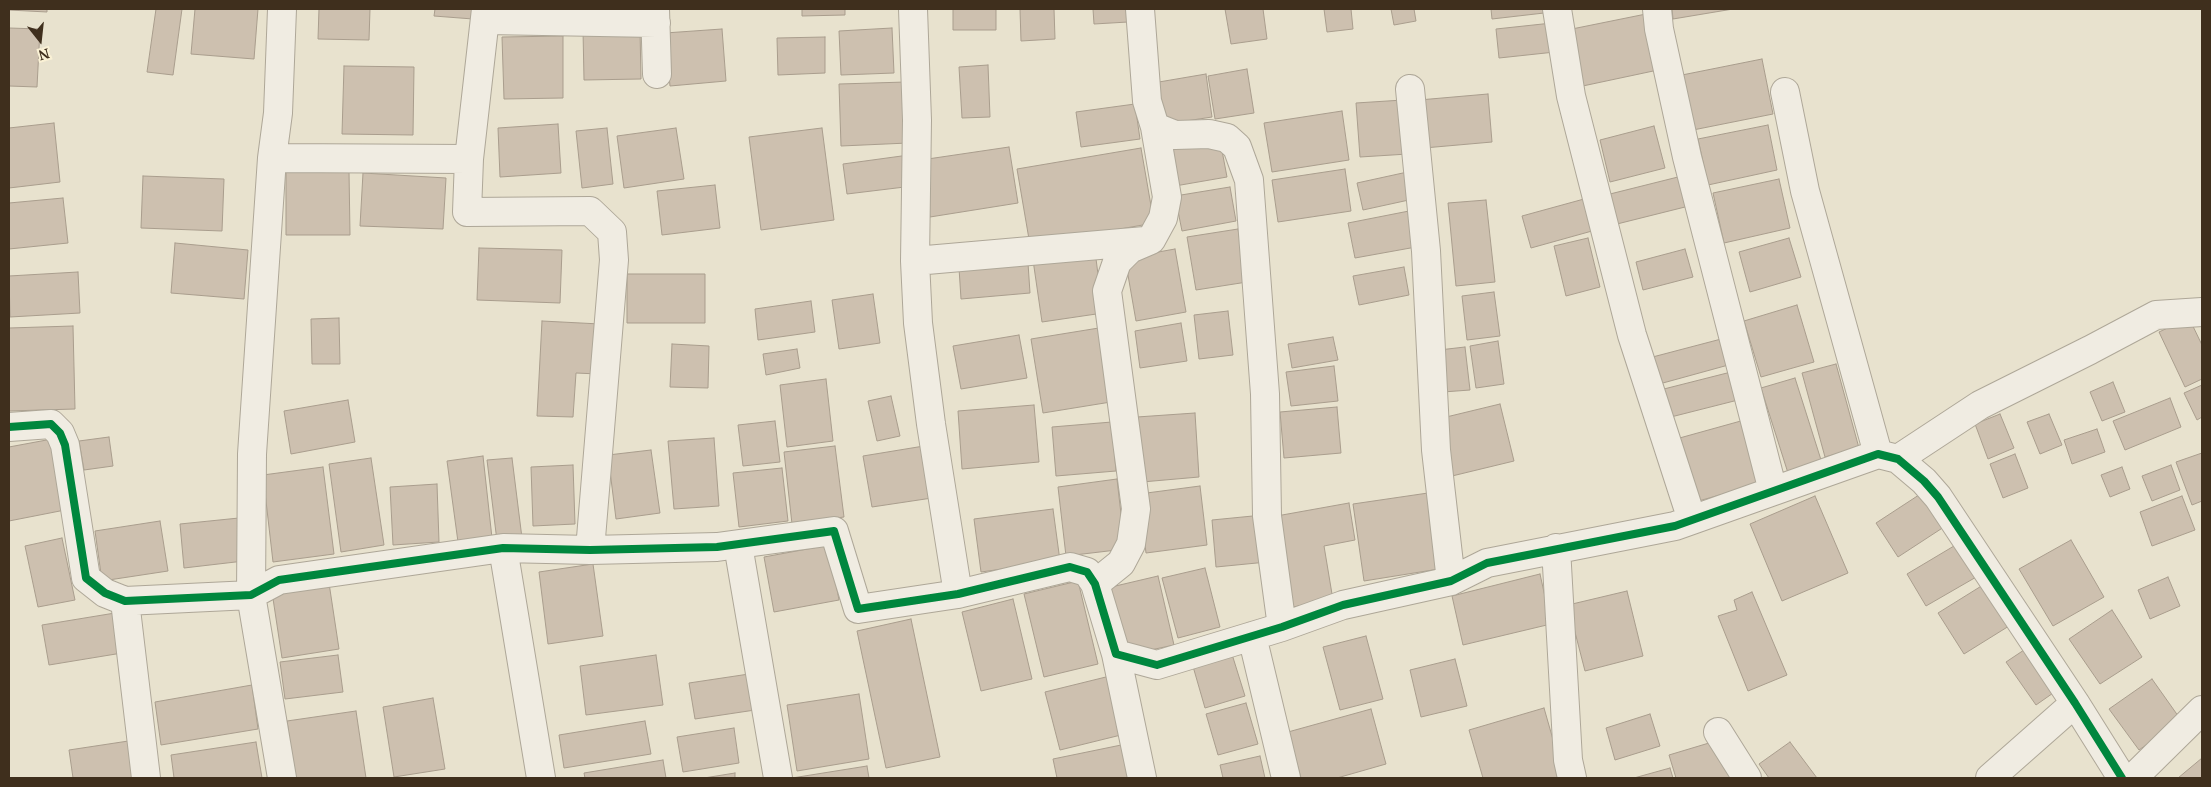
<!DOCTYPE html>
<style>
body{margin:0}
#map{position:relative;width:2211px;height:787px;overflow:hidden;background:#e8e2ce;font-family:"PT Serif",serif}
canvas{display:block}
.frame{position:absolute;inset:0;border:10px solid #3f2f1d;pointer-events:none}
.north{position:absolute;left:15px;top:15px;width:50px;height:50px;-webkit-text-stroke:4px #faf1d5;paint-order:stroke;rotate:164deg;font-size:14px;font-weight:700;line-height:20px;text-align:center;color:#3f2f1d}
.north::after{content:'';display:block;margin:auto;width:18px;height:22px;background:#3f2f1d;clip-path:polygon(50% 0,100% 100%,50% 72%,0 100%)}
</style>
<div id="map">
<canvas width="2211" height="787"></canvas>
<div class="frame"></div>
<div class="north">N</div>
</div>
<script>
const ctx = document.querySelector('canvas').getContext('2d');
ctx.lineJoin = 'round';
function fillPath(path, color) {
  ctx.fillStyle = color;
  ctx.fill(path, 'evenodd');
}
function toPath(rows) {
  const path = new Path2D();
  for (const r of rows) {
    path.moveTo(r[0], r[1]);
    for (let i = 2; i < r.length; i += 2) path.lineTo(r[i], r[i + 1]);
  }
  return path;
}
function strokePath(path, color, width, dash) {
  ctx.strokeStyle = color;
  ctx.lineWidth = width;
  ctx.lineCap = dash ? 'butt' : 'round';
  ctx.setLineDash(dash || []);
  ctx.stroke(path);
}
const building = toPath([
 [9,9,47,9,47,12,9,10,9,9],
 [156,9,182,9,173,75,147,72,156,9],
 [195,9,258,9,254,59,191,54,195,9],
 [319,9,370,9,369,40,318,39,319,9],
 [435,9,474,9,473,19,434,16,435,9],
 [802,9,845,9,845,15,802,16,802,9],
 [953,9,996,9,996,30,953,30,953,9],
 [1020,9,1054,9,1055,39,1021,41,1020,9],
 [1093,9,1127,9,1128,22,1094,24,1093,9],
 [1225,9,1263,9,1267,39,1231,44,1225,9],
 [1324,9,1351,9,1353,29,1327,32,1324,9],
 [1391,9,1414,9,1416,21,1394,25,1391,9],
 [1491,9,1544,9,1544,13,1492,19,1491,9],
 [1672,9,1733,9,1673,19,1672,9],
 [1646,14,1658,70,1578,87,1567,30,1646,14],
 [1552,23,1555,52,1499,58,1496,29,1552,23],
 [9,28,40,29,37,87,9,86,9,28],
 [892,28,894,73,841,75,839,31,892,28],
 [640,29,641,79,584,80,583,30,640,29],
 [722,29,726,81,670,86,665,33,722,29],
 [563,36,563,98,504,99,502,37,563,36],
 [825,37,825,73,778,75,777,38,825,37],
 [1762,59,1773,114,1688,131,1677,76,1762,59],
 [988,65,990,117,962,118,959,67,988,65],
 [344,66,414,67,413,135,342,134,344,66],
 [1247,69,1254,113,1215,119,1208,76,1247,69],
 [1206,74,1212,117,1160,125,1153,83,1206,74],
 [906,82,908,143,841,146,839,84,906,82],
 [1488,94,1492,142,1424,148,1419,100,1488,94],
 [1403,100,1408,154,1360,157,1356,103,1403,100],
 [1135,104,1140,139,1081,147,1076,112,1135,104],
 [1342,111,1349,160,1272,172,1264,123,1342,111],
 [54,123,60,182,9,188,9,128,54,123],
 [558,124,561,173,500,177,498,128,558,124],
 [1768,125,1777,170,1708,185,1698,139,1768,125],
 [1654,126,1665,168,1610,182,1600,140,1654,126],
 [607,128,613,184,582,188,576,131,607,128],
 [676,128,684,179,624,188,617,136,676,128],
 [822,128,834,220,761,230,749,137,822,128],
 [1220,140,1227,177,1175,186,1168,149,1220,140],
 [1009,147,1018,203,930,217,921,160,1009,147],
 [1141,148,1154,223,1030,245,1017,169,1141,148],
 [909,155,913,186,847,194,843,164,909,155],
 [1345,169,1351,211,1278,222,1272,180,1345,169],
 [286,171,349,171,350,235,286,235,286,171],
 [1412,171,1418,198,1363,210,1357,183,1412,171],
 [363,173,446,178,443,229,360,226,363,173],
 [1686,175,1693,205,1617,224,1610,194,1686,175],
 [143,176,224,179,222,231,141,228,143,176],
 [1779,179,1790,228,1724,243,1713,193,1779,179],
 [715,185,720,228,662,235,657,191,715,185],
 [1230,187,1236,221,1182,231,1175,196,1230,187],
 [63,198,68,243,9,249,9,203,63,198],
 [1584,199,1592,231,1531,248,1522,216,1584,199],
 [1486,200,1495,282,1456,286,1448,203,1486,200],
 [1409,211,1416,247,1355,258,1348,223,1409,211],
 [1238,229,1247,282,1196,290,1187,237,1238,229],
 [1588,238,1600,287,1566,296,1554,246,1588,238],
 [1789,238,1801,277,1750,292,1739,252,1789,238],
 [175,243,248,250,244,299,171,293,175,243],
 [479,248,562,250,560,303,477,300,479,248],
 [1175,249,1186,312,1136,321,1125,258,1175,249],
 [1685,249,1693,277,1643,290,1636,262,1685,249],
 [1095,251,1103,313,1042,322,1033,260,1095,251],
 [1028,263,1030,293,961,299,959,268,1028,263],
 [1404,267,1409,295,1359,305,1353,276,1404,267],
 [78,272,80,313,10,317,9,276,78,272],
 [627,274,705,274,705,323,627,323,627,274],
 [1494,292,1500,336,1467,340,1462,296,1494,292],
 [873,294,880,343,839,349,832,300,873,294],
 [811,301,815,332,758,340,755,309,811,301],
 [1797,305,1814,362,1761,377,1744,321,1797,305],
 [1228,311,1233,355,1199,359,1194,315,1228,311],
 [339,318,340,364,312,364,311,319,339,318],
 [2189,318,2202,345,2202,379,2185,387,2159,332,2189,318],
 [542,321,600,324,598,374,576,373,573,417,537,416,542,321],
 [1181,323,1187,361,1140,368,1135,331,1181,323],
 [73,326,75,409,9,411,9,328,73,326],
 [1105,327,1117,401,1043,413,1031,339,1105,327],
 [1019,335,1027,378,961,389,953,346,1019,335],
 [1333,337,1338,360,1292,368,1288,344,1333,337],
 [1725,338,1732,364,1652,386,1645,359,1725,338],
 [1498,341,1504,384,1476,388,1470,346,1498,341],
 [672,344,709,346,708,388,670,387,672,344],
 [1465,347,1470,390,1443,392,1439,350,1465,347],
 [797,349,800,368,766,375,763,354,797,349],
 [1836,364,1859,448,1825,457,1802,373,1836,364],
 [1334,366,1338,401,1291,406,1286,372,1334,366],
 [1735,371,1742,399,1663,419,1656,391,1735,371],
 [1795,378,1822,463,1788,473,1761,388,1795,378],
 [826,379,833,441,787,447,780,385,826,379],
 [2113,382,2125,412,2102,421,2090,392,2113,382],
 [2202,385,2202,417,2197,420,2184,393,2202,385],
 [891,396,900,436,877,441,868,401,891,396],
 [2170,398,2181,427,2125,450,2113,421,2170,398],
 [348,400,355,442,291,454,284,411,348,400],
 [1500,404,1514,461,1452,476,1438,419,1500,404],
 [1034,405,1039,462,962,469,958,411,1034,405],
 [1337,407,1341,453,1284,458,1280,412,1337,407],
 [1195,413,1199,477,1142,482,1137,417,1195,413],
 [2000,414,2014,448,1988,459,1975,424,2000,414],
 [2049,414,2062,445,2040,454,2027,422,2049,414],
 [1748,419,1766,482,1695,502,1676,439,1748,419],
 [775,421,780,462,743,466,738,425,775,421],
 [1112,422,1116,471,1056,476,1052,427,1112,422],
 [2097,429,2105,452,2072,464,2064,440,2097,429],
 [109,437,113,466,84,470,79,441,109,437],
 [714,438,719,506,674,509,668,441,714,438],
 [52,439,65,510,9,521,9,447,52,439],
 [835,446,844,517,792,524,784,452,835,446],
 [924,446,932,498,872,507,863,456,924,446],
 [651,450,660,513,616,519,608,455,651,450],
 [2202,453,2202,501,2192,505,2176,462,2202,453],
 [2015,454,2028,488,2003,498,1990,464,2015,454],
 [483,456,492,538,458,542,447,461,483,456],
 [371,458,384,545,341,552,329,464,371,458],
 [512,458,522,538,497,541,487,460,512,458],
 [573,465,575,524,533,526,531,467,573,465],
 [2171,465,2180,490,2152,501,2142,476,2171,465],
 [323,467,334,554,273,562,263,475,323,467],
 [2122,467,2130,489,2110,497,2101,475,2122,467],
 [782,468,788,521,739,527,733,473,782,468],
 [1117,479,1125,549,1066,556,1058,487,1117,479],
 [437,484,439,542,393,545,390,487,437,484],
 [1200,486,1207,545,1146,553,1139,494,1200,486],
 [1925,491,1947,525,1898,557,1876,523,1925,491],
 [1428,493,1439,569,1364,581,1353,504,1428,493],
 [1815,496,1848,573,1782,601,1750,524,1815,496],
 [2182,496,2195,530,2152,546,2140,512,2182,496],
 [1349,503,1355,540,1324,546,1333,600,1287,608,1271,517,1349,503],
 [1053,509,1060,561,981,572,974,519,1053,509],
 [1263,515,1267,562,1216,567,1212,520,1263,515],
 [239,518,244,561,184,568,180,524,239,518],
 [160,521,168,571,102,581,95,531,160,521],
 [62,538,75,600,38,607,25,546,62,538],
 [2071,540,2104,597,2053,626,2019,569,2071,540],
 [1959,543,1978,576,1926,606,1907,574,1959,543],
 [829,545,839,600,774,612,764,557,829,545],
 [593,564,603,636,548,644,539,572,593,564],
 [1205,568,1220,627,1178,638,1162,578,1205,568],
 [1540,574,1551,624,1463,645,1452,596,1540,574],
 [1158,576,1174,645,1146,651,1129,644,1118,631,1107,588,1158,576],
 [2168,577,2180,606,2150,619,2138,590,2168,577],
 [1078,581,1098,664,1044,677,1024,594,1078,581],
 [329,583,339,649,282,658,272,592,329,583],
 [1983,585,2009,626,1964,654,1938,613,1983,585],
 [1627,591,1643,656,1585,671,1568,605,1627,591],
 [1752,592,1787,675,1748,691,1718,616,1737,610,1734,600,1752,592],
 [1013,599,1032,679,981,691,962,612,1013,599],
 [2112,610,2142,657,2100,684,2069,639,2112,610],
 [115,613,122,653,49,665,42,625,115,613],
 [911,619,940,757,886,768,857,631,911,619],
 [1366,636,1383,699,1340,710,1323,647,1366,636],
 [2027,648,2056,691,2036,705,2006,662,2027,648],
 [1231,651,1245,696,1205,708,1192,663,1231,651],
 [338,655,343,692,285,699,280,662,338,655],
 [656,655,663,705,586,715,580,666,656,655],
 [1455,659,1467,706,1421,717,1410,670,1455,659],
 [749,674,755,710,695,719,689,683,749,674],
 [1110,676,1125,734,1060,750,1045,692,1110,676],
 [2152,679,2181,720,2139,750,2109,709,2152,679],
 [252,685,258,729,161,745,155,702,252,685],
 [859,694,869,759,797,771,787,705,859,694],
 [433,698,445,769,394,777,383,707,433,698],
 [1246,703,1258,744,1218,755,1206,714,1246,703],
 [1544,708,1564,778,1483,778,1469,730,1544,708],
 [1371,709,1386,764,1337,778,1301,778,1288,732,1371,709],
 [356,711,366,778,295,778,287,721,356,711],
 [1650,714,1660,746,1615,760,1606,728,1650,714],
 [645,721,651,754,564,768,559,735,645,721],
 [734,728,739,763,683,772,677,737,734,728],
 [135,740,140,778,73,778,69,750,135,740],
 [1719,740,1731,778,1676,778,1669,755,1719,740],
 [256,742,262,778,174,778,171,755,256,742],
 [1790,742,1817,778,1769,778,1759,764,1790,742],
 [1131,743,1139,778,1057,778,1053,759,1131,743],
 [1260,756,1265,778,1223,778,1220,765,1260,756],
 [2202,758,2202,778,2178,778,2202,758],
 [663,760,666,778,585,778,584,773,663,760],
 [867,766,869,778,792,778,867,766],
 [1670,768,1673,778,1634,778,1670,768],
 [735,773,735,778,704,778,735,773]
]);
fillPath(building, '#cdc0af');
strokePath(building, '#a99d8d', 1);
const minor = toPath([
 [486,9,469,159,467,212,590,211,612,232,614,260,590,550],
 [655,9,657,74],
 [913,9,917,120,915,261,918,323,931,424,958,594],
 [1140,9,1147,101,1155,127,1175,135,1209,134,1227,138,1237,147,1249,180,1265,394,1267,516,1282,627],
 [1557,9,1571,96,1632,335,1692,520],
 [1657,9,1659,29,1687,157,1773,491],
 [487,20,656,23],
 [1410,89,1426,251,1436,450,1451,581],
 [1785,92,1805,191,1878,454],
 [272,158,469,159],
 [915,261,1145,241],
 [9,427,51,424,60,433,65,445,86,578,105,593,125,601,251,595,279,580,503,548,590,550,717,547,834,531,858,609,958,594,1070,567,1087,572,1095,584,1116,654,1157,665,1282,627,1343,605,1451,581,1487,563,1675,526,1878,454,1898,459,1924,481,1938,497,2075,703,2122,778],
 [1898,459,1980,405,2090,350,2156,315,2202,312],
 [738,545,778,778],
 [503,548,541,778],
 [1556,548,1568,760,1572,778],
 [1095,584,1121,563,1131,544,1136,509,1107,291,1117,262,1130,249,1151,240,1163,218,1167,197,1155,127],
 [125,601,146,778],
 [1252,636,1286,778],
 [1116,654,1142,778],
 [1718,732,1747,778],
 [282,778,251,595,252,454,272,158,278,113,282,9],
 [1990,778,2075,703],
 [2133,778,2202,710]
]);
strokePath(minor, '#aea798', 30);
strokePath(minor, '#f0ece2', 28);
strokePath(toPath([
 [9,427,51,424,60,433,65,445,86,578,105,593,125,601,251,595,279,580,503,548,590,550,717,547,834,531,858,609,958,594,1070,567,1087,572,1095,584,1116,654,1157,665,1282,627,1343,605,1451,581,1487,563,1675,526,1878,454,1898,459,1924,481,1938,497,2075,703,2122,778]
]), '#00873e', 8);
</script>
